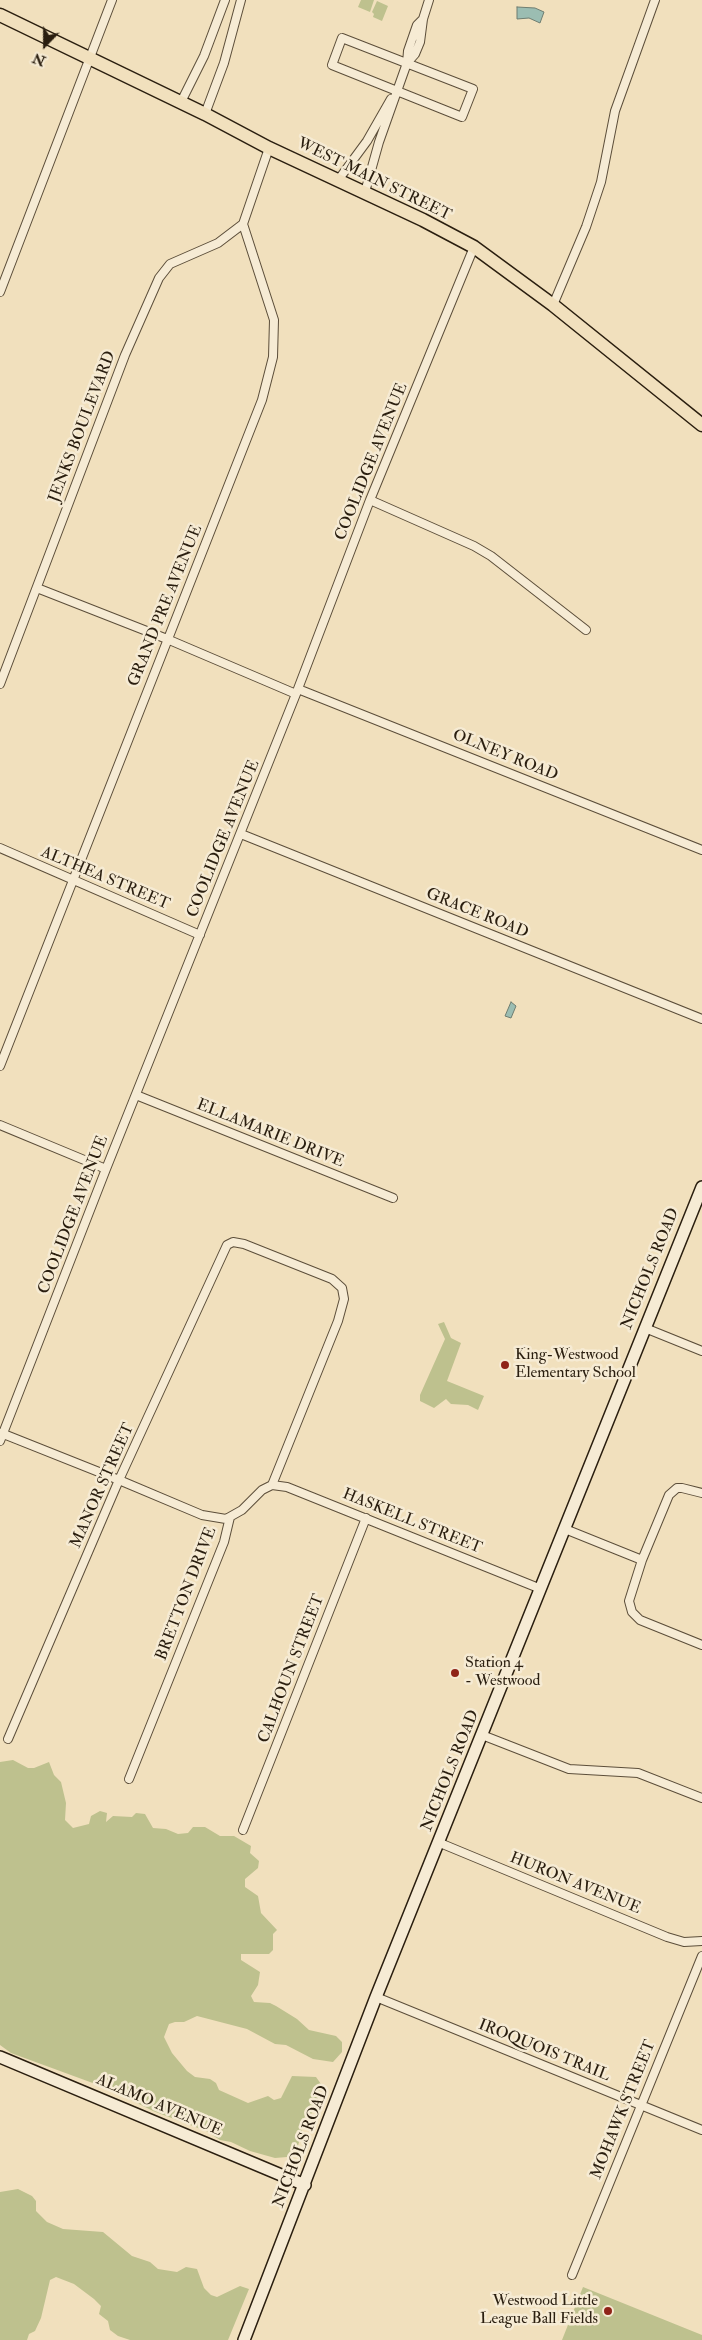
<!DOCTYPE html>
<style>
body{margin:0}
#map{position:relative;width:702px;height:2340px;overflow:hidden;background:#f1e0bd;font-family:"IM FELL Double Pica",serif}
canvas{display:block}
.north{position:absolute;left:20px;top:20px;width:50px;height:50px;-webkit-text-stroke:4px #f6ebd4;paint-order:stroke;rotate:202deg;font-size:14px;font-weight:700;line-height:20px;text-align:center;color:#2a1e0f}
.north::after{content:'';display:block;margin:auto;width:18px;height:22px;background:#2a1e0f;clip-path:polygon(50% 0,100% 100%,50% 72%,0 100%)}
</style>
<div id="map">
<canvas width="702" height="2340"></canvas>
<div class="north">N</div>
</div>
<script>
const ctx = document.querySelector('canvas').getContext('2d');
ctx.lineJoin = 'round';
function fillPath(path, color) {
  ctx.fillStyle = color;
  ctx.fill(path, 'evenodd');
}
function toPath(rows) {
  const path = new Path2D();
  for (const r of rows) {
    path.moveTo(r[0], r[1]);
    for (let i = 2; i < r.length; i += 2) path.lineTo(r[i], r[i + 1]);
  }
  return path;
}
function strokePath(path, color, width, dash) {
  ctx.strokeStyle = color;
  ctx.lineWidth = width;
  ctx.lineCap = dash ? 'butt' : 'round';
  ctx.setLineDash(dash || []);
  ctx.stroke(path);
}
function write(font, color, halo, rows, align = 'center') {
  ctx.font = font + ' "IM FELL Double Pica",serif';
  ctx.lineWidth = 5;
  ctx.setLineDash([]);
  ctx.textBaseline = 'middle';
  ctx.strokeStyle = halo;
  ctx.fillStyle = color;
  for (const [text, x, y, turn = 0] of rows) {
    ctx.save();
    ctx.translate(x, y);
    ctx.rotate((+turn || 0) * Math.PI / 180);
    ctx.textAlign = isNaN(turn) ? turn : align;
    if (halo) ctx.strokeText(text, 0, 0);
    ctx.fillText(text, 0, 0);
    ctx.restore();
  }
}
fillPath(toPath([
 [361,0,374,0,370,12,358,7],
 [377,1,388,6,382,21,373,17,374,14,372,12],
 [444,1322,451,1338,461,1343,447,1381,484,1396,478,1410,468,1405,451,1404,446,1399,434,1408,420,1401,420,1395,445,1339,438,1324],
 [13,1760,28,1768,34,1768,49,1762,54,1775,61,1782,66,1803,65,1820,73,1828,89,1824,91,1816,100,1811,107,1813,106,1822,113,1816,132,1817,136,1813,145,1814,153,1828,166,1829,178,1834,188,1833,193,1827,205,1827,220,1836,234,1836,251,1846,250,1853,259,1861,258,1868,245,1879,245,1887,258,1896,261,1913,277,1930,273,1934,273,1950,269,1954,241,1954,241,1960,260,1972,258,1985,251,1996,254,2002,270,2003,276,2006,297,2019,309,2030,336,2036,342,2042,342,2052,333,2062,313,2059,286,2045,275,2044,247,2029,197,2016,184,2022,175,2022,169,2024,164,2037,172,2053,187,2071,195,2077,210,2079,216,2083,219,2090,248,2103,268,2096,274,2100,281,2098,292,2076,316,2077,321,2084,317,2105,303,2126,298,2146,287,2157,275,2158,250,2151,231,2142,220,2140,206,2131,153,2111,109,2089,11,2053,0,2045,0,1762],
 [18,2189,32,2196,36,2201,36,2211,47,2222,63,2229,103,2232,132,2256,150,2262,158,2269,177,2272,186,2267,197,2269,204,2288,211,2295,217,2297,240,2286,249,2289,228,2340,130,2340,118,2336,110,2330,108,2321,99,2314,101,2306,94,2299,74,2284,56,2277,50,2280,41,2318,35,2331,29,2334,27,2340,0,2340,0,2192],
 [583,2287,702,2335,702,2340,562,2340]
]), '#bec18e');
const water = toPath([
 [517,7,535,8,544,12,540,23,529,18,517,19,517,7],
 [511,1002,516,1006,511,1018,505,1016,511,1002]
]);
fillPath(water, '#9bbdb2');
strokePath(water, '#6e7d71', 1);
const street = toPath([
 [342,38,473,89,462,117,332,65,342,38],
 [407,63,415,54,420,42,423,19,429,0],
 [181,102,204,56,225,0],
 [205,114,224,63,241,0],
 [339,179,367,141,391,99],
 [365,192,379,142,407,63,408,51,417,25,423,19],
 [0,292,112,0],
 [553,305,586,227,601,182,615,111,655,0],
 [370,500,474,546,491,556,586,630],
 [37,588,167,639,296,694],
 [0,684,125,355,159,278,170,264,218,243,243,224],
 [298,689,702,850],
 [241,834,702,1019],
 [0,848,200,935],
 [0,1066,262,400,273,357,274,320,243,224,269,148],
 [136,1095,393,1198],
 [0,1125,106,1169],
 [645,1328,702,1351],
 [1,1433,119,1480,202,1515,226,1519,242,1510,262,1490,272,1485,338,1321,344,1299,342,1288,332,1279,244,1244,233,1242,227,1245,119,1480,8,1739],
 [0,1441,106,1169,296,694,370,500,474,247],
 [272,1485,287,1487,541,1589],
 [702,1493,682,1488,677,1488,669,1495,642,1560,629,1601,632,1612,640,1620,702,1645],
 [565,1529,642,1560],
 [482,1735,569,1769,638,1773,702,1798],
 [129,1779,224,1542,230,1517],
 [243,1830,366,1518],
 [440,1843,667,1937,684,1942,702,1941],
 [376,1997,702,2130],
 [572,2275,702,1956]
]);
const secondary = toPath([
 [0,2057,305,2185],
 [244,2340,376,1997,702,1187]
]);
const primary = toPath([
 [0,15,205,114,269,148,423,220,474,247,553,305,702,425]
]);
strokePath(street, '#5c4e3a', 10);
strokePath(secondary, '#2a1e0f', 14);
strokePath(primary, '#2a1e0f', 15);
strokePath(street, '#f6ebd4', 8);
strokePath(secondary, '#f6ebd4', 11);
strokePath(primary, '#f1e0bd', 12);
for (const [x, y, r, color] of [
 [505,1365,5,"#8f2418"],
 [455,1673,5,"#8f2418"],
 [608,2311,5,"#8f2418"]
]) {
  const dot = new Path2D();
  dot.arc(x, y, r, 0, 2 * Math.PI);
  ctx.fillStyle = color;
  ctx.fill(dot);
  strokePath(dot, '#f6ebd4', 2);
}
write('16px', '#2a1e0f', '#f6ebd4', [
 ["WEST MAIN STREET",374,180,26],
 ["JENKS BOULEVARD",83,427,-69],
 ["COOLIDGE AVENUE",372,462,-68],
 ["GRAND PRE AVENUE",166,606,-68],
 ["OLNEY ROAD",505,756,22],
 ["COOLIDGE AVENUE",224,839,-68],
 ["ALTHEA STREET",105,879,23],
 ["GRACE ROAD",477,914,22],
 ["ELLAMARIE DRIVE",270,1134,22],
 ["COOLIDGE AVENUE",74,1215,-69],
 ["NICHOLS ROAD",651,1269,-68],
 ["MANOR STREET",103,1486,-66],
 ["HASKELL STREET",412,1522,22],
 ["BRETTON DRIVE",187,1594,-69],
 ["CALHOUN STREET",292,1669,-69],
 ["NICHOLS ROAD",451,1771,-68],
 ["HURON AVENUE",575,1884,22],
 ["IROQUOIS TRAIL",544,2051,22],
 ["ALAMO AVENUE",159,2106,23],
 ["MOHAWK STREET",624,2110,-68],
 ["NICHOLS ROAD",302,2147,-69]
]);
write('16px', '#2a1e0f', '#f6ebd4', [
 ["King-Westwood",515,1356],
 ["Elementary School",515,1374],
 ["Station 4",465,1664],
 ["- Westwood",465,1682],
 ["Westwood Little",598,2302,"right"],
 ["League Ball Fields",598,2320,"right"]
], 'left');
</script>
